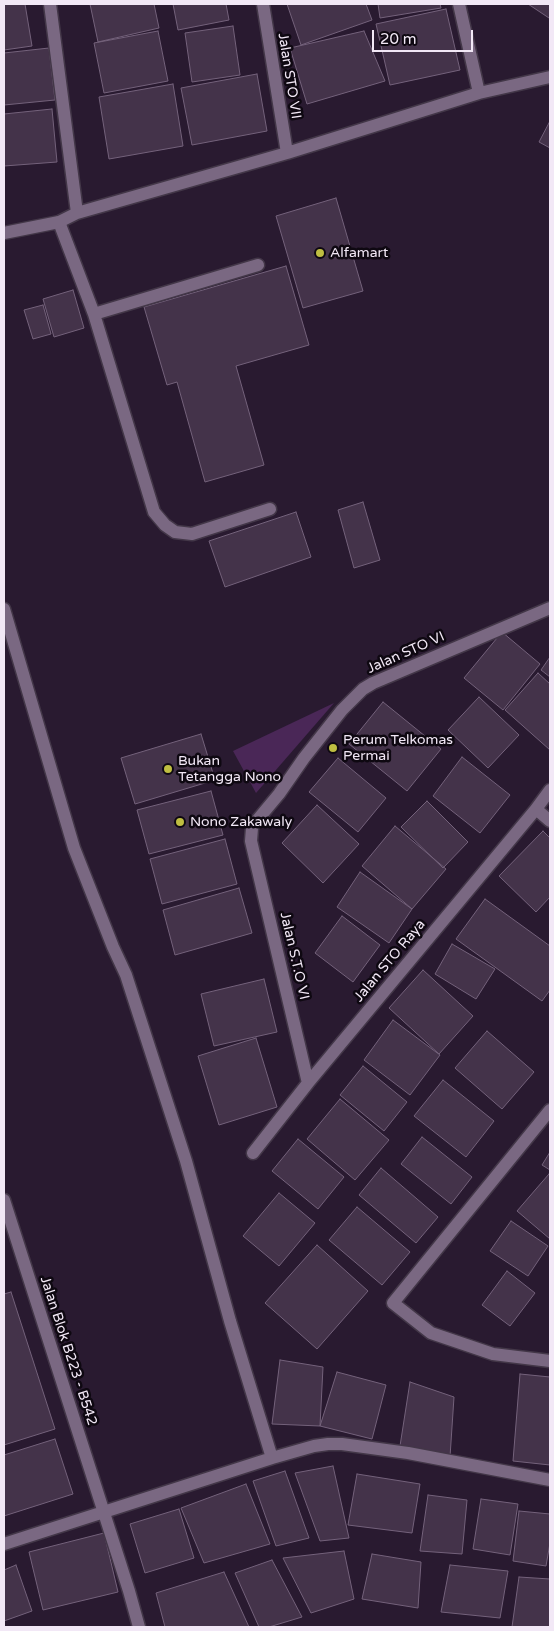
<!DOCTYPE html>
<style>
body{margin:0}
#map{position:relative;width:554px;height:1631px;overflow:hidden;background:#291a30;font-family:"Varela Round",sans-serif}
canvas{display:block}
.frame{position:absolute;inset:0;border:5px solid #f2e8f6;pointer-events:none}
.scale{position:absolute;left:372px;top:30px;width:101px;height:22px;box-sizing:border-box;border:2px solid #f2e8f6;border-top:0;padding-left:6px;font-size:15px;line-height:18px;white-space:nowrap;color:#f2e8f6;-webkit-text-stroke:4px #0e0811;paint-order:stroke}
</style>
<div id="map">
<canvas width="554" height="1631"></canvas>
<div class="frame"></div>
<div class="scale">20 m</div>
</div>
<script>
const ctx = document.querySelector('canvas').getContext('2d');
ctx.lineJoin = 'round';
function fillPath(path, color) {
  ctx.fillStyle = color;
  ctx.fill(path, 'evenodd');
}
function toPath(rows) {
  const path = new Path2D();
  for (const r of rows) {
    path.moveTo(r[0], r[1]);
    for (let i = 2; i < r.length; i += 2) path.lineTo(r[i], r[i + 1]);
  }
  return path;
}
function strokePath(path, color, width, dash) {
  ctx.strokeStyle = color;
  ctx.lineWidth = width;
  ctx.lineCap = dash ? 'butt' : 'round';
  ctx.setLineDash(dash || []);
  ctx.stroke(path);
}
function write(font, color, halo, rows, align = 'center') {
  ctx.font = font + ' "Varela Round",sans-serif';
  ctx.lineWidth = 5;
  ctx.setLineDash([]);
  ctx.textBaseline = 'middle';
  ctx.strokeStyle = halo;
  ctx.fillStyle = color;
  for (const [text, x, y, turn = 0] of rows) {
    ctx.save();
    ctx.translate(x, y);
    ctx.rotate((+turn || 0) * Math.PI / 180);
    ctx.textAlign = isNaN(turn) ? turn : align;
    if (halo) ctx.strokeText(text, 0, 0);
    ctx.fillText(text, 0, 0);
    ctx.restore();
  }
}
fillPath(toPath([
 [334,703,256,793,233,751]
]), '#4a2757');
const building = toPath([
 [4,4,25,4,32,46,4,50,4,4],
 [90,4,154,4,159,28,98,42,90,4],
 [173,4,226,4,229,20,178,30,173,4],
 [287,4,366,4,372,20,301,45,287,4],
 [378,4,440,4,441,8,380,18,378,4],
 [528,4,550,4,550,17,549,18,528,4],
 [446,9,460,70,390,85,376,24,446,9],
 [233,26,240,75,192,82,185,33,233,26],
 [158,31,168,81,104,93,94,43,158,31],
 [364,31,385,81,307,104,290,48,364,31],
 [49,48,55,100,4,105,4,53,49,48],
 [257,74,267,131,192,145,181,88,257,74],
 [173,84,183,146,109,159,99,97,173,84],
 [52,109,57,162,4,166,4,114,52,109],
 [550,121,550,148,539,142,550,121],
 [336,198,363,291,303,308,276,216,336,198],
 [286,266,309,345,236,366,264,465,205,482,177,382,167,385,144,307,286,266],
 [73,290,84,328,54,337,43,299,73,290],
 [43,305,51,334,33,339,24,310,43,305],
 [363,502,380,560,354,568,338,510,363,502],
 [296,512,311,557,225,587,209,541,296,512],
 [502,632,540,664,503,710,464,678,502,632],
 [550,657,550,677,541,670,550,657],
 [538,673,550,684,550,750,505,710,538,673],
 [479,697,519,735,488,768,448,730,479,697],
 [383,702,441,749,407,791,349,744,383,702],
 [201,734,215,780,135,804,121,758,201,734],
 [462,757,510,795,480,833,433,796,462,757],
 [338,758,386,798,358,832,309,792,338,758],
 [211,791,223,835,149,854,137,810,211,791],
 [427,801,468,842,443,868,401,827,427,801],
 [317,805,359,844,323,883,282,843,317,805],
 [395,826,446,869,412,909,362,866,395,826],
 [543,831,550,838,550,897,536,912,499,876,543,831],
 [225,839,237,884,162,904,150,859,225,839],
 [360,872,412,909,389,943,337,907,360,872],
 [239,888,252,933,175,955,163,910,239,888],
 [485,899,550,946,550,990,542,1001,456,939,485,899],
 [342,916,380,945,353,982,315,953,342,916],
 [452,944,495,969,476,999,435,974,452,944],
 [423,970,473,1016,439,1054,389,1008,423,970],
 [264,979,277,1032,214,1046,201,994,264,979],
 [393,1020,440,1055,410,1095,364,1060,393,1020],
 [487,1031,534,1072,502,1109,455,1068,487,1031],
 [256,1038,277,1107,219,1125,198,1056,256,1038],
 [363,1066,407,1102,384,1131,340,1095,363,1066],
 [443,1080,494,1121,466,1157,414,1116,443,1080],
 [340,1099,389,1140,355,1180,307,1139,340,1099],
 [422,1137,472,1177,451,1204,401,1164,422,1137],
 [298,1139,344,1177,318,1209,272,1171,298,1139],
 [550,1152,550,1170,542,1165,550,1152],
 [381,1168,438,1217,416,1243,359,1195,381,1168],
 [549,1174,550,1176,550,1239,517,1211,549,1174],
 [279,1193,315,1223,279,1266,243,1236,279,1193],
 [357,1207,410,1252,382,1285,329,1240,357,1207],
 [511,1221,548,1246,528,1276,490,1251,511,1221],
 [317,1245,368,1291,317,1349,265,1303,317,1245],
 [507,1271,535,1293,510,1326,482,1305,507,1271],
 [11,1292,55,1429,4,1445,4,1294,11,1292],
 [280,1360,323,1367,320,1426,272,1424,280,1360],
 [337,1372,386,1385,372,1439,320,1426,337,1372],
 [520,1374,550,1377,550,1465,513,1461,520,1374],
 [410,1382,454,1397,450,1457,400,1446,410,1382],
 [55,1439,73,1494,4,1516,4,1455,55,1439],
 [333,1466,349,1538,320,1541,295,1473,333,1466],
 [285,1471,309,1538,276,1546,253,1481,285,1471],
 [357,1474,420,1484,412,1533,348,1525,357,1474],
 [246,1484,270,1544,204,1563,181,1508,246,1484],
 [428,1495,467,1500,462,1554,420,1551,428,1495],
 [481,1499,518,1504,510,1555,473,1549,481,1499],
 [179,1509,194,1558,145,1573,130,1524,179,1509],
 [519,1511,550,1514,550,1543,546,1566,513,1561,519,1511],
 [104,1533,118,1592,43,1610,29,1552,104,1533],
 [344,1551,354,1599,311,1613,283,1558,344,1551],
 [372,1554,421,1562,418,1608,362,1599,372,1554],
 [272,1560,302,1617,269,1627,259,1627,235,1573,272,1560],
 [16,1565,32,1611,4,1621,4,1570,16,1565],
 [450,1565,508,1571,500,1618,441,1612,450,1565],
 [224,1572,249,1627,165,1627,156,1593,224,1572],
 [519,1577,550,1579,550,1627,512,1627,519,1577]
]);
fillPath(building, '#44334a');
strokePath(building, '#74627b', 1);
const service = toPath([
 [59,222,94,314,154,512,165,525,175,532,192,534,270,509],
 [94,314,258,265]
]);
const minor = toPath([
 [50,4,77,213],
 [263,4,287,153],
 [459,4,479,93],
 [4,233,59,222,77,213,287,153,479,93,550,77],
 [4,609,74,848,113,947,126,975,186,1161,230,1321,272,1458],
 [536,809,550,821],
 [308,1083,251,841,252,828,254,824,279,794,304,758,342,710,363,689,373,683,550,608],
 [550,1110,393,1303,431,1333,493,1354,550,1361],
 [253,1153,308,1083,536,809,550,790],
 [4,1200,129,1591,139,1627],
 [4,1544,272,1458,314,1446,328,1444,342,1444,408,1453,550,1480]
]);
strokePath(service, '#433748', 15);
strokePath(minor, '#433748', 15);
strokePath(service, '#7a6882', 12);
strokePath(minor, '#7a6882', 12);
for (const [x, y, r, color] of [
 [320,253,5,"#bfbe41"],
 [333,748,5,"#bfbe41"],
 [168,769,5,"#bfbe41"],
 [180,822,5,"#bfbe41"]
]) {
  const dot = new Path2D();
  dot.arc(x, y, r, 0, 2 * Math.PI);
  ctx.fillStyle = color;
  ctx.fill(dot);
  strokePath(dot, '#0e0811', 2);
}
write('14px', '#f2e8f6', '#0e0811', [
 ["Jalan STO VII",289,76,81],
 ["Jalan STO VI",406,653,-24],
 ["Jalan S.T.O VI",294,956,77],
 ["Jalan STO Raya",390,961,-50],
 ["Jalan Blok B223 - B542",68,1351,72]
]);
write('14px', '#f2e8f6', '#0e0811', [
 ["Alfamart",330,253],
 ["Perum Telkomas",343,740],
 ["Permai",343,756],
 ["Bukan",178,761],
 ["Tetangga Nono",178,777],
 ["Nono Zakawaly",190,822]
], 'left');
</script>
